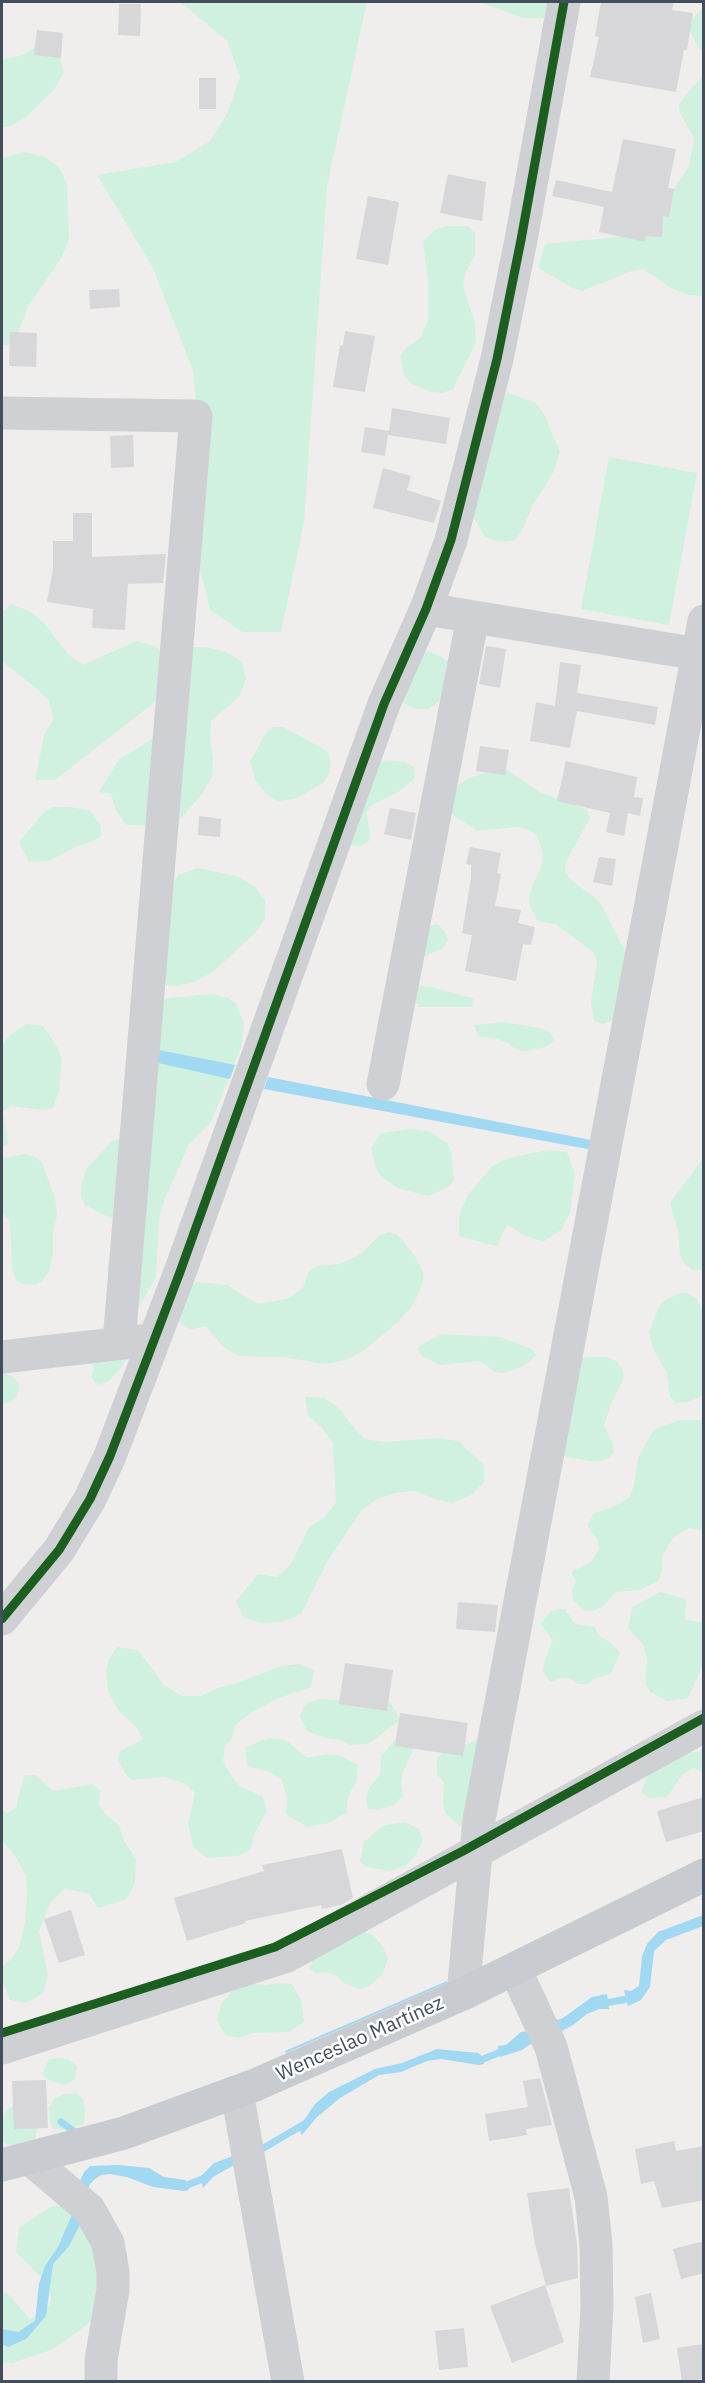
<!DOCTYPE html>
<meta charset="utf-8">
<style>
body{margin:0}
#map{position:relative;width:705px;height:2383px;overflow:hidden;background:#efeeed;font-family:"IBM Plex Sans",sans-serif}
canvas{display:block}
.frame{position:absolute;inset:0;border:3px solid #434e5c;pointer-events:none}
</style>
<div id="map">
<canvas width="705" height="2383"></canvas>
<div class="frame"></div>
</div>
<script>
const ctx = document.querySelector('canvas').getContext('2d');
ctx.lineJoin = 'round';
function fillPath(path, color) {
  ctx.fillStyle = color;
  ctx.fill(path, 'evenodd');
}
function toPath(rows) {
  const path = new Path2D();
  for (const r of rows) {
    path.moveTo(r[0], r[1]);
    for (let i = 2; i < r.length; i += 2) path.lineTo(r[i], r[i + 1]);
  }
  return path;
}
function strokePath(path, color, width, dash) {
  ctx.strokeStyle = color;
  ctx.lineWidth = width;
  ctx.lineCap = dash ? 'butt' : 'round';
  ctx.setLineDash(dash || []);
  ctx.stroke(path);
}
function write(font, color, halo, rows, align = 'center') {
  ctx.font = font + ' "IBM Plex Sans",sans-serif';
  ctx.lineWidth = 5;
  ctx.setLineDash([]);
  ctx.textBaseline = 'middle';
  ctx.strokeStyle = halo;
  ctx.fillStyle = color;
  for (const [text, x, y, turn = 0] of rows) {
    ctx.save();
    ctx.translate(x, y);
    ctx.rotate((+turn || 0) * Math.PI / 180);
    ctx.textAlign = isNaN(turn) ? turn : align;
    if (halo) ctx.strokeText(text, 0, 0);
    ctx.fillText(text, 0, 0);
    ctx.restore();
  }
}
fillPath(toPath([
 [180,2,367,2,327,186,304,522,281,632,242,632,210,610,200,569,203,486,193,371,153,268,97,175,175,162,209,142,228,112,240,77,227,41],
 [479,2,565,2,554,14,544,18,523,18],
 [703,8,703,51,699,49,684,18,694,17],
 [39,45,58,52,64,72,54,90,26,117,10,127,2,127,2,60,23,55],
 [703,77,703,296,688,295,669,287,643,269,632,271,582,291,573,288,538,268,545,244,618,237,635,232,657,213,689,166,694,138,680,113,679,104,693,86],
 [25,152,44,157,58,166,67,183,69,239,62,257,28,307,14,344,2,345,2,158],
 [447,226,467,226,475,233,475,255,465,274,463,286,475,323,476,343,453,389,443,393,432,392,412,384,405,377,400,357,405,349,420,338,428,320,428,280,423,241,438,228],
 [509,393,536,403,544,414,560,452,554,471,533,505,521,532,515,540,504,542,495,541,484,536,474,518,498,395],
 [609,457,697,473,669,625,581,609],
 [11,604,30,611,44,623,68,654,83,665,136,641,156,646,166,661,160,698,55,780,35,780,44,736,53,719,49,701,36,688,2,661,2,613],
 [186,647,205,647,223,651,242,661,246,679,239,697,211,721,210,739,213,758,212,776,203,793,179,820,161,826,127,825,116,811,111,794,99,792,119,759,151,740,165,725],
 [420,649,438,655,447,661,452,669,444,698,428,709,417,709,398,701],
 [273,727,283,727,320,747,328,753,330,762,330,772,324,782,297,798,288,800,278,801,268,795,256,781,250,762,266,733],
 [385,760,405,762,414,767,415,778,400,791,372,805,366,813,370,831,369,841,361,846,352,846,348,837,377,765],
 [497,769,506,769,539,792,586,809,590,818,566,862,565,871,571,880,594,897,601,904,624,949,626,958,620,1014,611,1021,603,1024,594,1021,591,1002,597,962,594,953,556,924,537,921,529,903,530,892,542,864,543,854,537,835,528,829,517,827,477,831,444,809,444,799,459,784,469,778],
 [53,807,71,807,90,811,101,826,101,836,94,841,75,847,49,861,29,862,19,842,45,811],
 [197,868,237,876,254,886,265,900,265,919,254,934,213,972,196,981,179,986,161,985,150,925,178,875],
 [438,924,445,932,448,940,443,948,425,956,414,955,429,926],
 [421,986,431,987,473,998,472,1007,418,1007,411,988],
 [211,994,229,998,236,1004,244,1024,242,1044,211,1123,189,1144,164,1201,159,1219,156,1277,136,1313,109,1278,107,1268,122,1224,85,1205,81,1196,81,1186,87,1168,112,1141,121,1139,148,1004,170,998],
 [503,1022,541,1028,550,1032,554,1040,546,1047,525,1051,515,1049,508,1043,498,1039,479,1037,474,1025],
 [26,1024,43,1026,59,1050,62,1060,59,1090,53,1108,43,1110,11,1106,3,1111,8,1144,2,1147,2,1046,10,1035],
 [411,1129,431,1132,447,1143,451,1151,454,1180,448,1187,438,1192,428,1196,397,1188,379,1174,375,1165,371,1149,381,1133],
 [549,1150,567,1152,575,1173,570,1213,561,1230,543,1242,524,1235,507,1225,497,1246,459,1236,459,1215,468,1195,492,1166,508,1158],
 [25,1154,34,1156,42,1163,55,1197,57,1215,53,1234,53,1253,49,1272,43,1280,35,1285,24,1284,16,1280,12,1270,10,1221,2,1212,2,1158],
 [703,1158,703,1270,693,1270,684,1263,680,1255,678,1230,670,1203],
 [389,1232,398,1235,415,1256,424,1274,422,1285,414,1303,400,1320,366,1349,346,1360,324,1364,283,1357,240,1356,224,1348,206,1326,191,1330,183,1326,177,1318,188,1285,197,1282,227,1285,258,1304,287,1299,303,1288,309,1271,318,1266,339,1264,359,1255,380,1235],
 [679,1293,689,1294,697,1299,703,1311,704,1395,688,1402,677,1403,670,1397,667,1373,653,1349,649,1331,661,1303],
 [111,1326,130,1351,121,1369,107,1382,98,1385,91,1377,94,1368,90,1361,93,1333],
 [441,1334,500,1337,530,1348,537,1355,522,1367,504,1373,495,1372,480,1361,440,1365,422,1356,417,1348],
 [588,1357,607,1357,616,1361,622,1368,624,1377,610,1407,604,1426,613,1444,614,1454,605,1460,595,1462,557,1455,578,1359],
 [2,1372,13,1377,19,1384,18,1394,12,1402,3,1404],
 [305,1397,325,1398,341,1410,352,1426,365,1439,383,1442,439,1438,458,1441,484,1465,484,1482,471,1495,453,1503,434,1499,415,1491,395,1493,377,1499,362,1510,327,1562,301,1614,282,1622,262,1623,244,1618,236,1601,258,1574,277,1577,290,1565,309,1527,325,1517,336,1502,333,1444,323,1429,308,1415],
 [681,1420,703,1420,703,1530,688,1528,674,1537,662,1557,662,1569,659,1580,640,1590,616,1592,602,1607,593,1611,584,1610,573,1600,572,1591,576,1582,571,1572,591,1562,599,1549,598,1540,591,1533,588,1525,593,1514,615,1506,630,1497,634,1485,638,1458,654,1429],
 [660,1592,686,1599,685,1620,700,1622,703,1621,703,1665,688,1698,667,1701,650,1692,645,1682,647,1661,644,1646,628,1628,633,1607],
 [558,1609,565,1609,575,1624,595,1627,598,1635,610,1642,620,1653,611,1674,593,1679,588,1684,578,1684,569,1678,562,1678,550,1682,543,1672,545,1659,553,1640,540,1624,551,1611],
 [117,1647,138,1650,164,1685,182,1696,201,1696,217,1688,235,1684,281,1666,299,1664,314,1670,311,1687,276,1699,254,1711,235,1725,232,1739,225,1746,223,1761,231,1776,241,1787,262,1796,267,1810,254,1835,251,1849,238,1856,207,1858,193,1847,188,1823,195,1793,186,1784,164,1777,131,1780,125,1773,117,1759,121,1751,143,1739,138,1729,119,1711,108,1692,106,1671,108,1660],
 [319,1699,336,1700,358,1706,391,1703,400,1720,368,1744,350,1745,341,1740,326,1738,307,1731,300,1717,302,1710,307,1703],
 [495,1733,510,1750,503,1766,462,1828,446,1814,443,1804,444,1783,437,1774,437,1758,449,1747,468,1744,481,1737],
 [398,1736,415,1745,403,1772,401,1783,403,1795,394,1805,378,1810,368,1809,366,1798,369,1788,380,1774,381,1757],
 [268,1738,286,1740,307,1758,326,1754,339,1755,358,1765,356,1783,347,1798,347,1812,330,1823,307,1827,286,1814,287,1797,281,1778,267,1771,248,1767,245,1748],
 [703,1749,703,1773,694,1768,683,1774,667,1797,650,1798,641,1792,647,1777,679,1752,698,1752],
 [25,1775,36,1775,53,1791,93,1784,100,1791,99,1805,107,1816,119,1825,123,1839,136,1859,135,1884,125,1900,98,1908,88,1893,65,1889,50,1903,39,1931,48,1975,43,1994,26,2003,10,2000,2,1980,2,1967,13,1957,19,1947,25,1922,27,1894,26,1876,16,1857,2,1840,2,1810,7,1813,16,1808,20,1790],
 [405,1822,419,1829,423,1839,416,1855,404,1867,390,1871,366,1867,360,1862,364,1842,384,1825],
 [361,1931,373,1935,383,1947,388,1959,382,1975,368,1987,359,1989,343,1983,337,1976,325,1972,316,1973,309,1969,318,1948],
 [279,1983,292,1984,301,2000,304,2022,289,2032,253,2033,239,2038,226,2036,217,2020,221,2005,231,1992,249,1984,266,1985],
 [60,2058,69,2060,77,2066,75,2079,65,2085,47,2080,42,2074,49,2059],
 [64,2094,78,2094,83,2099,85,2111,84,2124,67,2130,54,2129,50,2121,49,2108,54,2099],
 [16,2105,38,2127,35,2139,28,2147,13,2147,2,2141,2,2119,9,2108],
 [52,2206,85,2207,104,2312,54,2349,12,2363,2,2362,2,2292,9,2295,30,2319,51,2305,49,2286,16,2252,19,2228]
]), '#d0f1df');
fillPath(toPath([
 [159,1050,235,1065,230,1079,158,1063],
 [268,1077,596,1141,593,1150,264,1089],
 [703,1915,703,1926,666,1940,654,1951,650,1987,641,2000,628,2006,624,1990,631,1991,639,1986,642,1957,647,1944,658,1932],
 [447,1981,447,1983,286,2053,285,2051],
 [607,1994,609,2009,599,2009,587,2014,573,2025,560,2032,552,2022,563,2018,592,1997],
 [531,2031,535,2041,522,2050,500,2057,498,2046,506,2045,521,2032],
 [437,2049,478,2053,481,2055,484,2064,479,2065,441,2059,427,2061,401,2072,379,2075,340,2098,316,2118,302,2135,297,2125,302,2123,315,2104,329,2092,375,2069,402,2063],
 [233,2156,234,2165,213,2177,203,2188,200,2177,214,2163],
 [119,2165,149,2168,164,2177,186,2180,189,2190,184,2191,153,2187,127,2177,110,2174,101,2175,95,2179,89,2185,89,2191,80,2181,84,2172,90,2166],
 [74,2210,81,2223,69,2246,53,2264,46,2316,26,2339,8,2347,2,2344,2,2329,18,2332,35,2321,39,2284,45,2266,58,2247]
]), '#a1d8f2');
strokePath(toPath([
 [600,2004,633,1998],
 [476,2060,481,2060,508,2049],
 [61,2122,75,2132],
 [262,2149,306,2123],
 [178,2185,185,2186,207,2177]
]), '#a1d8f2', 7);
fillPath(toPath([
 [601,2,674,2,672,10,693,13,687,50,684,50,676,92,590,77,599,37,595,36],
 [119,4,141,4,140,36,118,35],
 [37,30,63,33,61,58,34,55],
 [199,78,216,78,216,109,199,109],
 [623,139,676,149,668,188,674,189,669,217,663,216,662,237,646,236,645,242,599,232,604,207,552,196,556,180,612,192],
 [448,174,486,182,482,221,440,213],
 [368,196,399,202,388,265,356,259],
 [119,289,120,307,90,309,89,290],
 [345,331,375,336,365,392,333,387,340,345,343,346],
 [10,332,37,333,36,367,9,366],
 [392,408,450,418,446,444,388,435,385,456,361,452,365,427,389,431],
 [133,435,134,467,111,468,110,436],
 [383,468,411,476,407,490,441,501,434,523,373,508],
 [73,513,92,513,92,557,166,554,163,583,128,584,125,630,92,628,93,609,47,602,53,568,53,541,73,541],
 [486,646,506,649,500,688,479,684],
 [560,662,581,665,577,693,658,707,655,725,577,711,570,748,530,741,536,702,555,706],
 [480,746,509,750,505,775,476,771],
 [566,761,637,777,634,797,643,798,640,816,628,813,624,836,606,832,610,813,557,801],
 [390,808,416,813,411,840,384,834],
 [199,816,221,819,220,837,198,835],
 [470,847,501,853,497,873,501,874,495,906,521,910,518,923,535,927,531,945,523,944,516,981,465,971,472,935,462,933,471,878,471,865,466,864],
 [599,857,616,859,612,886,593,882],
 [458,1602,498,1605,495,1632,456,1629],
 [345,1663,393,1670,387,1711,339,1704],
 [400,1713,468,1723,463,1756,395,1746],
 [704,1797,704,1831,666,1842,657,1811],
 [342,1849,353,1898,341,1905,322,1909,321,1905,245,1921,246,1923,187,1941,174,1898,264,1871,262,1865],
 [71,1910,85,1955,59,1963,44,1919],
 [540,2078,552,2125,526,2129,527,2135,489,2141,485,2114,528,2107,523,2081],
 [46,2080,48,2128,14,2129,12,2081],
 [674,2141,676,2151,704,2146,704,2200,662,2208,654,2181,641,2184,635,2149],
 [569,2188,577,2245,578,2278,546,2286,535,2244,527,2193],
 [704,2241,704,2273,681,2279,673,2249],
 [545,2285,564,2342,512,2363,490,2306],
 [651,2293,660,2339,643,2343,635,2297],
 [464,2328,468,2367,439,2370,435,2331],
 [704,2344,704,2379,682,2382,677,2348]
]), '#d7d7d9');
strokePath(toPath([
 [2,413,196,416,119,1342],
 [426,609,704,655],
 [383,1084,473,617],
 [2,1357,141,1341],
 [2,1619,59,1550,90,1499,110,1456,180,1272,384,704,426,609,451,540,497,359,521,240,564,2],
 [515,1969,551,2047,591,2197,596,2244,597,2306,593,2382],
 [463,1994,479,1820,704,621],
 [2,2048,287,1956,704,1726],
 [237,2092,288,2382],
 [30,2159,89,2209,108,2243,113,2272,113,2290,101,2360,101,2382]
]), '#ced0d4', 33);
strokePath(toPath([
 [2,2165,124,2133,255,2085,463,1994,704,1875]
]), '#c8cbcf', 33);
strokePath(toPath([
 [2,1619,59,1550,90,1499,110,1456,180,1272,384,704,426,609,451,540,497,359,521,240,564,2],
 [2,2033,275,1947,463,1851,704,1718]
]), '#1b5e20', 9);
write('20px', '#434e5c', '#fff', [
 ["Wenceslao Martínez",360,2039,-24]
]);
</script>
